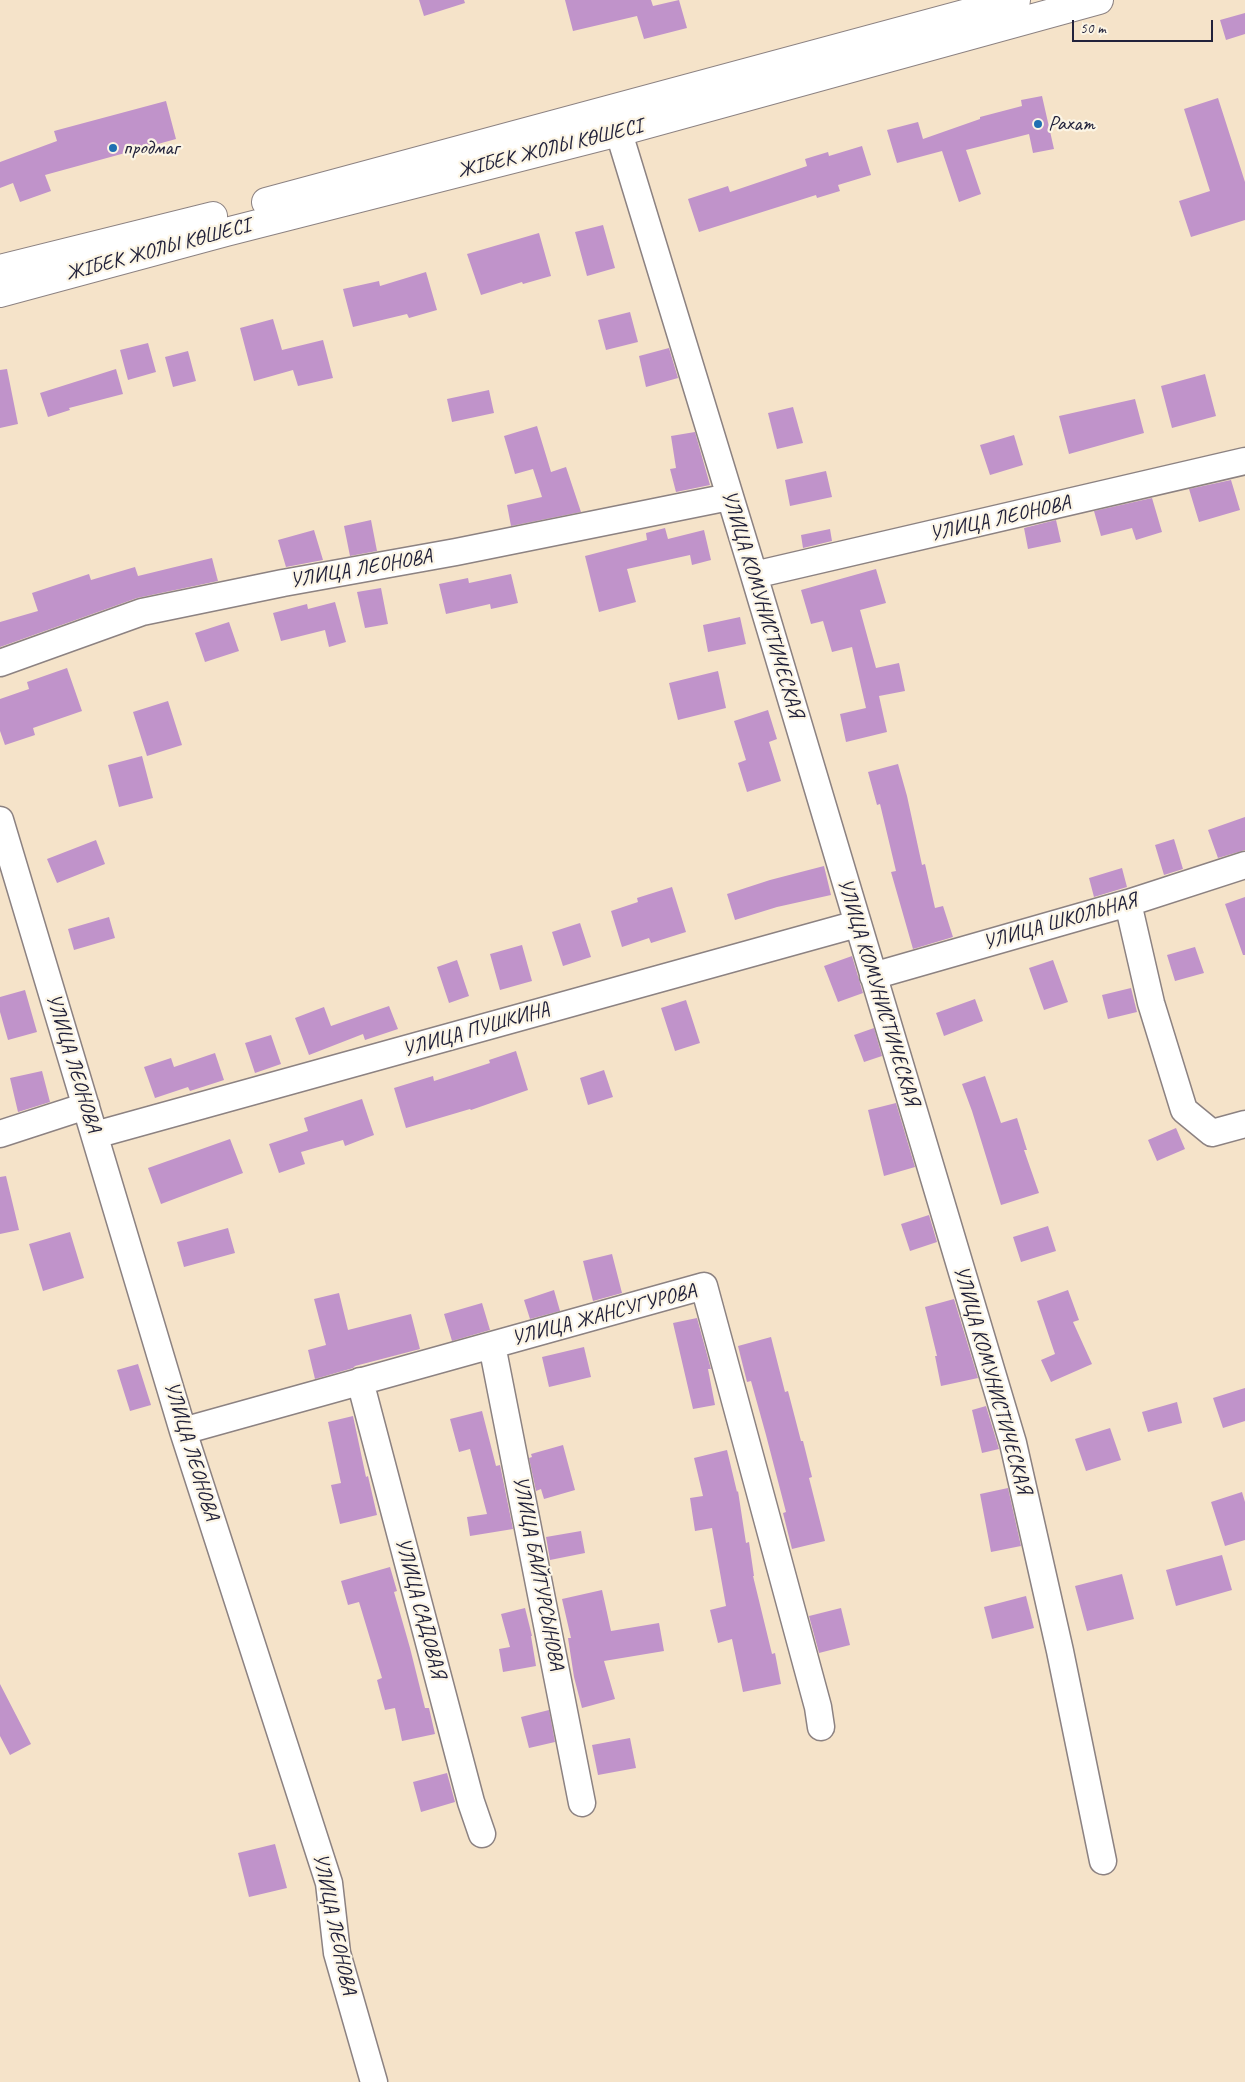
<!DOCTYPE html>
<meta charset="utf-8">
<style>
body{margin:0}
#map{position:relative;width:1245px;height:2082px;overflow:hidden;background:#f5e3c9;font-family:Caveat,sans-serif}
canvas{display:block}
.scale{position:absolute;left:1072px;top:20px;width:141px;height:22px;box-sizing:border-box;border:2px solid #22223b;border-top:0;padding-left:6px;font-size:15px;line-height:18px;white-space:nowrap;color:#22223b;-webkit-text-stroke:4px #fcf5e5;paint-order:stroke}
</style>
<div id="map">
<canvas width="1245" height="2082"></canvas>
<div class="scale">50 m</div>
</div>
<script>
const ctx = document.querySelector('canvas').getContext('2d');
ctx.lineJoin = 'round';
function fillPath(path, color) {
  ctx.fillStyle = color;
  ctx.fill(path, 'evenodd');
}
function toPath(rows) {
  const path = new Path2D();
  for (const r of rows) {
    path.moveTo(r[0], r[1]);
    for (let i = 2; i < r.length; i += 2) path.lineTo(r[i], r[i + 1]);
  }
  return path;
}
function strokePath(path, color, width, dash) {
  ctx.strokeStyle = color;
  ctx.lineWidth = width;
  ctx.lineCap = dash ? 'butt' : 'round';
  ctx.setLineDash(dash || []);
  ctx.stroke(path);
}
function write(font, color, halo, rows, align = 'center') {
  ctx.font = font + ' Caveat,sans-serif';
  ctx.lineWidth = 4.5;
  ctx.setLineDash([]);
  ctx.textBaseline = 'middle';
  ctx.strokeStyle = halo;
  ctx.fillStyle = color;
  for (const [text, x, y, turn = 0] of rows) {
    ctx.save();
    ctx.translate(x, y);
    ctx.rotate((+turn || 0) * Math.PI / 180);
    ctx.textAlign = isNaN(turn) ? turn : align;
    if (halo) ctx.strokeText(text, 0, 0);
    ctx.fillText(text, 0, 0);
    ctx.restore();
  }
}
fillPath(toPath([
 [419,0,464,0,465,3,424,16],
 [565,0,651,0,653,6,679,0,687,28,644,39,637,16,573,31],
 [1245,13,1245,34,1226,40,1220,20],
 [1042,96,1054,149,1033,153,1029,134,966,150,981,194,959,202,942,151,897,163,887,130,918,122,923,139,980,119,980,117,1022,106,1021,100],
 [1218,98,1245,182,1245,220,1191,237,1179,201,1210,191,1184,109],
 [166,101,176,139,45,175,51,191,20,202,13,183,0,188,0,162,57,141,54,131],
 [862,146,871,175,838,185,840,191,817,198,816,195,699,232,688,199,728,186,730,192,807,166,805,159,828,152,829,156],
 [603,225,615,268,587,276,575,232],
 [539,233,551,276,523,284,522,282,481,295,467,254],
 [426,272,437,310,409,318,407,314,353,327,343,289,379,281,380,286],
 [630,312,638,342,606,350,598,320],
 [273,319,282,350,323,340,333,378,298,386,293,370,254,381,240,328],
 [148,343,156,372,128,380,120,350],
 [669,348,678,378,646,387,639,356],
 [188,351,196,381,173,387,165,357],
 [7,369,18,424,0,428,0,370],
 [116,369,123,394,69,408,70,410,48,417,40,393],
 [1205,374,1216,416,1172,428,1161,386],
 [489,390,494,413,452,422,447,399],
 [1135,399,1144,433,1069,454,1059,416],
 [793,407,803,443,777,449,768,413],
 [537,426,551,472,566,467,581,512,511,526,507,505,542,497,533,469,515,474,504,436],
 [695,432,710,485,676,492,670,469,676,468,671,436],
 [1014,435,1023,465,990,475,980,445],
 [826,471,832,497,790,506,785,480],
 [1231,480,1240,510,1199,522,1189,489],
 [1152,498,1162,532,1136,540,1132,528,1101,536,1094,511],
 [371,520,377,551,350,556,344,526],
 [1056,520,1061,542,1028,549,1024,528],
 [665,528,668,539,704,530,711,560,692,565,690,555,627,569,636,602,599,612,585,556,647,540,646,533],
 [830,529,832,541,803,548,801,535],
 [314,530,323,560,286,567,278,540],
 [212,558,218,581,137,598,0,647,0,622,38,611,32,593,89,574,91,580,135,567,138,576],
 [876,569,886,603,860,610,876,668,899,663,905,691,879,696,887,732,846,742,840,714,866,708,852,647,832,652,823,621,811,624,801,590],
 [511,574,518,603,491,609,490,604,446,614,439,584,468,578,469,583],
 [381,588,388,624,365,628,357,592],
 [335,602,346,642,329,647,325,630,281,641,273,613,307,604,308,609],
 [740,617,746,644,708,652,703,625],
 [229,622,239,651,205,662,195,633],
 [67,668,82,711,33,728,35,735,5,745,0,731,0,699,29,689,27,682],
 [718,671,726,708,678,720,669,683],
 [168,701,182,745,147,756,133,712],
 [768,710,777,739,769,742,781,781,747,792,738,763,746,760,734,721],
 [142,756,153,798,119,807,108,765],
 [898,764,907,796,922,865,925,864,935,908,943,906,953,937,913,949,891,872,896,871,880,804,877,805,868,772],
 [1245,817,1245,850,1218,858,1208,830],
 [1174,839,1183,869,1164,875,1155,845],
 [96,840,105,864,57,883,47,859],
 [824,866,831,895,777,907,735,920,727,894,770,880],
 [1122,868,1127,887,1094,897,1089,878],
 [672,887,686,932,651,943,649,938,622,947,611,911,638,902,637,898],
 [1245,897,1245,955,1243,955,1225,904],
 [109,917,115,938,74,950,68,929],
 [580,923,591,957,563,966,552,932],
 [522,945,532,981,500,990,490,954],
 [1195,947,1204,973,1175,981,1167,955],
 [852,956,863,993,838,1002,824,966],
 [457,960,469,996,449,1003,437,967],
 [1053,960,1068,1002,1044,1010,1029,968],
 [1131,988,1137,1012,1108,1019,1102,995],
 [25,990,37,1032,8,1040,0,1012,0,997],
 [975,999,983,1021,944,1036,936,1013],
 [686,1000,700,1043,675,1051,661,1008],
 [389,1006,398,1029,365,1040,363,1034,309,1055,295,1018,324,1007,331,1026],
 [874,1028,882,1056,864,1062,854,1035],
 [271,1035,281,1064,255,1073,245,1043],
 [516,1051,528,1090,471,1110,470,1109,406,1128,394,1088,433,1076,434,1081,490,1063,489,1060],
 [215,1053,224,1080,190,1091,188,1087,155,1098,144,1067,171,1058,174,1067],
 [604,1070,613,1097,588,1105,580,1078],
 [42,1071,50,1102,18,1112,10,1078],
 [985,1076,1001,1123,1017,1118,1027,1150,1024,1150,1039,1193,1001,1205,972,1111,962,1084],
 [362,1099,374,1135,345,1146,343,1140,301,1152,305,1164,279,1173,269,1144,308,1131,304,1118],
 [896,1103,915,1167,884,1176,868,1110],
 [1176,1128,1185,1149,1157,1161,1148,1140],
 [230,1139,243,1173,161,1204,148,1168],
 [6,1176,19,1230,0,1234,0,1177],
 [929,1215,937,1242,910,1251,901,1224],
 [1048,1226,1056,1251,1021,1262,1013,1237],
 [228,1228,235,1253,184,1267,177,1242],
 [70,1232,84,1278,43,1291,29,1244],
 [612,1254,622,1293,593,1301,583,1261],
 [554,1290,560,1311,530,1319,524,1300],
 [1068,1290,1079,1320,1073,1322,1092,1364,1051,1382,1041,1360,1055,1354,1037,1301],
 [339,1293,348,1330,411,1314,420,1349,355,1366,353,1368,315,1379,308,1350,326,1345,314,1299],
 [954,1299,978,1378,941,1386,935,1356,937,1356,925,1307],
 [482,1303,490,1330,452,1341,444,1314],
 [697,1318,711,1369,708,1369,715,1405,693,1409,673,1323],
 [771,1337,785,1392,788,1391,801,1441,803,1441,812,1477,809,1478,825,1541,792,1549,783,1513,786,1512,766,1435,751,1381,747,1382,738,1346],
 [584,1347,591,1377,549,1387,542,1357],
 [138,1364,151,1405,130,1411,117,1370],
 [1245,1388,1245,1421,1223,1428,1213,1398],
 [1177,1402,1182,1423,1148,1432,1142,1412],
 [986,1406,999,1449,982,1453,972,1410],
 [482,1411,496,1466,500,1465,513,1529,470,1536,467,1517,487,1514,470,1449,459,1452,450,1419],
 [353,1416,366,1477,368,1476,377,1515,340,1524,331,1485,341,1483,328,1422],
 [1110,1428,1121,1460,1086,1471,1075,1439],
 [563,1445,575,1490,544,1499,541,1489,536,1491,529,1458,532,1457,531,1454],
 [727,1450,737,1492,738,1491,746,1543,749,1542,754,1576,753,1576,772,1654,775,1653,781,1684,743,1692,732,1639,718,1643,710,1610,726,1606,712,1528,695,1531,690,1498,703,1496,694,1458],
 [1008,1488,1021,1546,991,1552,980,1494],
 [1242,1492,1245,1502,1245,1540,1225,1546,1211,1502],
 [581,1531,585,1553,550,1560,546,1537],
 [1222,1555,1232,1590,1176,1606,1166,1570],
 [390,1567,397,1591,394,1592,410,1648,425,1708,429,1708,435,1734,402,1741,395,1708,385,1710,377,1680,382,1678,359,1602,348,1605,341,1581],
 [1122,1574,1134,1619,1087,1631,1075,1586],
 [602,1590,611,1631,659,1623,664,1651,604,1661,615,1699,582,1708,574,1677,568,1638,571,1638,562,1599],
 [1026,1596,1034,1628,992,1639,984,1607],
 [525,1608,532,1636,531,1636,536,1666,503,1672,499,1649,510,1647,501,1614],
 [841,1608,850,1645,819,1653,809,1616],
 [0,1684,31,1744,10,1755,0,1736],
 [549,1710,555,1742,529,1748,521,1717],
 [630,1738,636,1768,598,1775,592,1745],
 [447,1773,455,1802,421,1812,413,1782],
 [275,1844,287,1888,249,1897,238,1853]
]), '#c093ca');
const minor = toPath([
 [612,110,754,575,1013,1443,1060,1651,1103,1861],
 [754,575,1245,461],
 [0,663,142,612,283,583,456,552,729,497],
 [0,820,183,1431,329,1883,337,1953,374,2082],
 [1128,903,1151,1003,1184,1110,1212,1133,1245,1124],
 [873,976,1128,903,1245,865],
 [0,1134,86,1106],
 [95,1135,857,924],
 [492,1345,582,1803],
 [360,1381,471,1802,482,1834],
 [183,1431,704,1286,818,1707,821,1727]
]);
const major = toPath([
 [266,202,1016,0],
 [0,269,213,216],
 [0,293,226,232,619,132,1099,0]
]);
strokePath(minor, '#8c8282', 29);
strokePath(major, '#8c8282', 30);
strokePath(minor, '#fff', 26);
strokePath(major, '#fff', 28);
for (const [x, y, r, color] of [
 [1038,124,5,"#1f6fb2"],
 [113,148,5,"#1f6fb2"]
]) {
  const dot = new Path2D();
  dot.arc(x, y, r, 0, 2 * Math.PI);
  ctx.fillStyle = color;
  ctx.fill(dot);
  strokePath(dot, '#fcf5e5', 2);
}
write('21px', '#22223b', '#fcf5e5', [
 ["Рахат",1048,124],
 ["продмаг",123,148]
], 'left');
write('21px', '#22223b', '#fcf5e5', [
 ["ЖІБЕК ЖОЛЫ КӨШЕСІ",550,149,-14],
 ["ЖІБЕК ЖОЛЫ КӨШЕСІ",158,250,-15],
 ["УЛИЦА ЛЕОНОВА",1000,519,-13],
 ["УЛИЦА ЛЕОНОВА",361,569,-10],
 ["УЛИЦА КОМУНИСТИЧЕСКАЯ",762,604,73],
 ["УЛИЦА ШКОЛЬНАЯ",1060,922,-16],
 ["УЛИЦА КОМУНИСТИЧЕСКАЯ",878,992,73],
 ["УЛИЦА ПУШКИНА",476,1030,-16],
 ["УЛИЦА ЛЕОНОВА",73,1063,73],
 ["УЛИЦА ЖАНСУГУРОВА",604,1315,-15],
 ["УЛИЦА КОМУНИСТИЧЕСКАЯ",992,1380,74],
 ["УЛИЦА ЛЕОНОВА",191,1451,73],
 ["УЛИЦА БАЙТУРСЫНОВА",538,1573,79],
 ["УЛИЦА САДОВАЯ",420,1608,75],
 ["УЛИЦА ЛЕОНОВА",334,1924,78]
]);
</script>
